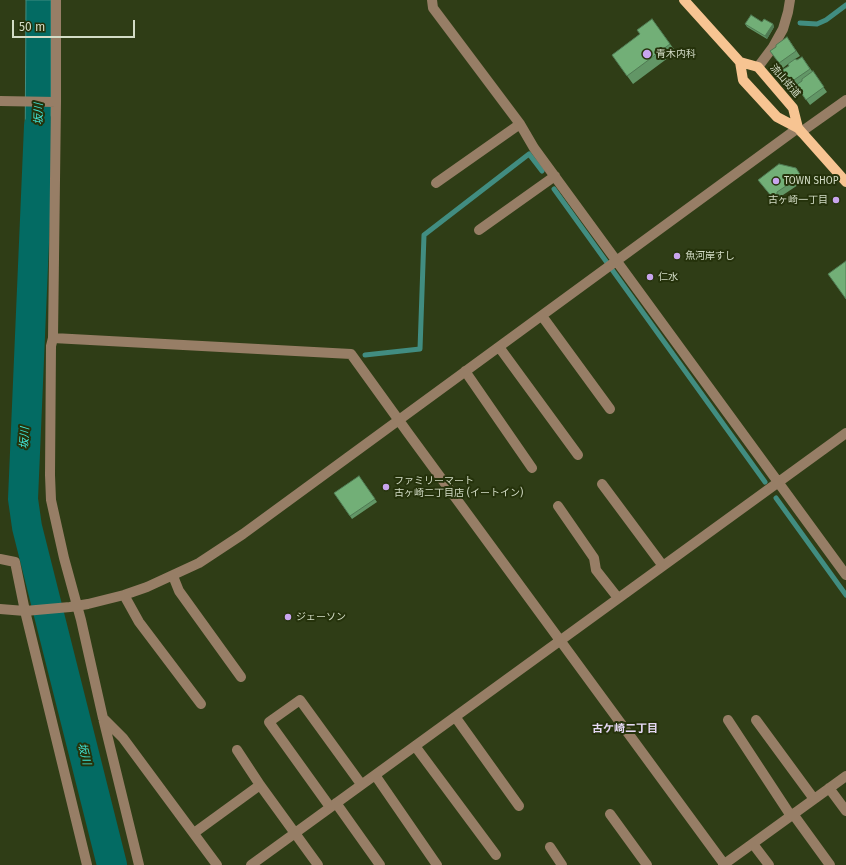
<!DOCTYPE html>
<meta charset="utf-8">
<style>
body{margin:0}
#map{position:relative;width:846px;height:865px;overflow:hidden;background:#2f3d16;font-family:"Fira Sans",sans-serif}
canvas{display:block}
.scale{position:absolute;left:12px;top:20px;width:123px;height:18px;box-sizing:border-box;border:2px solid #d3dcc6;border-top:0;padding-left:5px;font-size:12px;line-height:14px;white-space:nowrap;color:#d3dcc6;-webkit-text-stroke:3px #25320b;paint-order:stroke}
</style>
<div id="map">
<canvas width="846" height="865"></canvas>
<div class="scale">50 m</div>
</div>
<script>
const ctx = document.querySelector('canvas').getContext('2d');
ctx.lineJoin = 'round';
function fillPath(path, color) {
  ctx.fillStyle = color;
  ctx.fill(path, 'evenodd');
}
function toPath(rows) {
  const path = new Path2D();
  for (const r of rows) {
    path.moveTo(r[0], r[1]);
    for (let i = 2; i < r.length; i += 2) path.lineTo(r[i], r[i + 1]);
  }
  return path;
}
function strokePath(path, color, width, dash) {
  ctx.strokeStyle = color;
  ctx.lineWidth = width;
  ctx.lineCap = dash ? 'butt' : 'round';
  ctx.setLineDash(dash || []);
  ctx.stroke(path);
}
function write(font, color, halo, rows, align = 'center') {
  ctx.font = font + ' "Fira Sans","Noto Sans JP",sans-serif';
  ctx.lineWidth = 4;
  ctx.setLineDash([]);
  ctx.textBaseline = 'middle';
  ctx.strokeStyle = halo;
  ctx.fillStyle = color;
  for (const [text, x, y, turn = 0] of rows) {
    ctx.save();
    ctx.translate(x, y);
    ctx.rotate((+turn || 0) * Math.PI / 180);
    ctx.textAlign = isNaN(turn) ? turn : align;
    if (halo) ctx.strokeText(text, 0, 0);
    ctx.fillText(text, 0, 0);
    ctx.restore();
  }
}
const water = toPath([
 [26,0,51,0,51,167,25,166,26,0]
]);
fillPath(water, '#036b63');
strokePath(water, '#418d81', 1);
strokePath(toPath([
 [800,23,817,24,826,20,846,5],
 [554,189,765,482],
 [365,355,420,349,424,235,529,154,542,171],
 [776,498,846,595]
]), '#418d81', 5);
strokePath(toPath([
 [39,126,23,499,27,527,112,865]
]), '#036b63', 30);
strokePath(toPath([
 [56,0,56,102,53,338,51,346,50,475,51,500,64,558,81,620,103,718,139,865],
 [432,0,433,8,520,124,534,148,846,575],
 [758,67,773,47,783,29,788,12,790,0],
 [0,101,56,102],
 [801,132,846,100],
 [436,183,520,124],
 [479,230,555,176],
 [542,316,610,409],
 [53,338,351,354,408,433,724,864],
 [499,347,578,455],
 [465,371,532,468],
 [602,484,663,566],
 [558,506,594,558,596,570,618,598],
 [0,559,15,562,25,611,87,865],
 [173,576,179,591,241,677],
 [124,595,139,622,201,704],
 [0,609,25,611,70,607,88,604,124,595,147,587,199,563,243,534,798,128],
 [103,718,123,738,217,865],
 [456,718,519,806],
 [728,720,791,816],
 [756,720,814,799],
 [415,746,496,855],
 [237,750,260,785,318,865],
 [375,775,437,865],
 [829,788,846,811],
 [336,803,380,865],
 [330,807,269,722,300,700,361,784],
 [610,814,647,865],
 [793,814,830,865],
 [194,833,260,785],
 [753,844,769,865],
 [550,847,562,865],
 [251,865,846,433],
 [723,865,846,776]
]), '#977e66', 10);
strokePath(toPath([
 [684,0,740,62,743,80,777,117,798,128,846,182],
 [740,62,758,67,793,108,798,128]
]), '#f7c492', 10);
fillPath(toPath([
 [652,19,676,52,633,84,612,55,640,34],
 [762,22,773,24,774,27,767,39,747,27,745,24],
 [787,37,800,56,795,59,797,60,802,57,827,92,810,105,796,86,795,87,782,70,789,66,788,64,783,68,770,51,776,47],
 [796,168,804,181,780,197,781,199,776,202,758,180],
 [359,476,377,502,352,519,334,493]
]), '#629666');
fillPath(toPath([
 [773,24,774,27,767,39,765,36]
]), '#507a53');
const building = toPath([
 [751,15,762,22,764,19,773,24,765,36,745,24,751,15],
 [652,19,670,44,627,76,612,55,640,34,637,30,652,19],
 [787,37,796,51,779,63,770,51,776,47,776,45,787,37],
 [802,57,810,69,791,82,782,70,789,66,788,64,795,59,797,60,802,57],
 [813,71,824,87,806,100,796,85,802,81,802,79,813,71],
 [779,164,796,168,801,176,777,192,777,194,772,197,758,180,779,164],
 [846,261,846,299,828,274,846,261],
 [359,476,375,499,350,516,334,493,359,476]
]);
fillPath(building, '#72af77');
strokePath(building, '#507a53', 1);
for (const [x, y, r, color] of [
 [647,54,5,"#c9a5ee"],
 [776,181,4,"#c9a5ee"],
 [836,200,4,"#c9a5ee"],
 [677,256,4,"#c9a5ee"],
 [650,277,4,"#c9a5ee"],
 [386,487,4,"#c9a5ee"],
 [288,617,4,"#c9a5ee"]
]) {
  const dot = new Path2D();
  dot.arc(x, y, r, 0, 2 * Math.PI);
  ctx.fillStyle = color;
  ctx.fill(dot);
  strokePath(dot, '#25320b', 1.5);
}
write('10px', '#d3dcc6', '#25320b', [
 ["青木内科",656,54],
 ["TOWN SHOP",784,181],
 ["古ヶ崎一丁目",828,200,"right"],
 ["魚河岸すし",685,256],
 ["仁水",658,277],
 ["ファミリーマート",394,481],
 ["古ヶ崎二丁目店 (イートイン)",394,493],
 ["ジェーソン",296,617]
], 'left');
write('10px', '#d3dcc6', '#25320b', [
 ["流山街道",785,81,49]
]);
write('italic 11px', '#42e6d8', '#25320b', [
 ["坂川",39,114,-89],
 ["坂川",25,438,-87],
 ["坂川",84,754,76]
]);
write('bold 11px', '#e6d9f5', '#25320b', [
 ["古ケ崎二丁目",625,729]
]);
</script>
